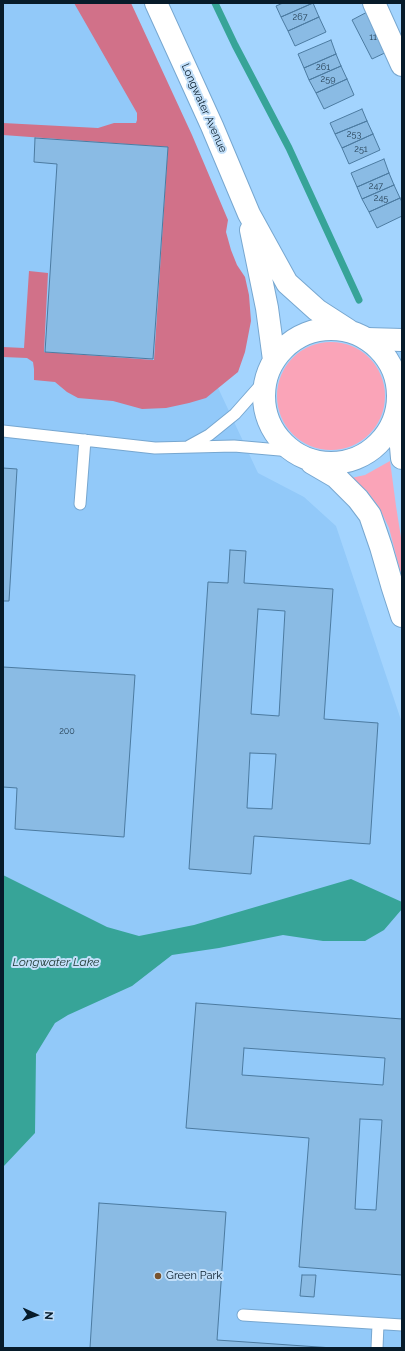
<!DOCTYPE html>
<style>
body{margin:0}
#map{position:relative;width:405px;height:1351px;overflow:hidden;background:#a3d4fe;font-family:Raleway,sans-serif}
canvas{display:block}
.frame{position:absolute;inset:0;border:4px solid #071b2a;pointer-events:none}
.north{position:absolute;left:16px;top:1295px;width:40px;height:40px;-webkit-text-stroke:3px #c2dff9;paint-order:stroke;rotate:93deg;font-size:11px;font-weight:700;line-height:16px;text-align:center;color:#071b2a}
.north::after{content:'';display:block;margin:auto;width:14px;height:18px;background:#071b2a;clip-path:polygon(50% 0,100% 100%,50% 72%,0 100%)}
</style>
<div id="map">
<canvas width="405" height="1351"></canvas>
<div class="frame"></div>
<div class="north">N</div>
</div>
<script>
const ctx = document.querySelector('canvas').getContext('2d');
ctx.lineJoin = 'round';
function fillPath(path, color) {
  ctx.fillStyle = color;
  ctx.fill(path, 'evenodd');
}
function toPath(rows) {
  const path = new Path2D();
  for (const r of rows) {
    if (r.length === 3) {
      path.moveTo(r[0] + r[2], r[1]);
      path.arc(r[0], r[1], r[2], 0, 2 * Math.PI);
      continue;
    }
    path.moveTo(r[0], r[1]);
    for (let i = 2; i < r.length; i += 2) path.lineTo(r[i], r[i + 1]);
  }
  return path;
}
function strokePath(path, color, width, dash) {
  ctx.strokeStyle = color;
  ctx.lineWidth = width;
  ctx.lineCap = dash ? 'butt' : 'round';
  ctx.setLineDash(dash || []);
  ctx.stroke(path);
}
function write(font, color, halo, rows, align = 'center') {
  ctx.font = font + ' Raleway,sans-serif';
  ctx.lineWidth = 4;
  ctx.setLineDash([]);
  ctx.textBaseline = 'middle';
  ctx.strokeStyle = halo;
  ctx.fillStyle = color;
  for (const [text, x, y, turn = 0] of rows) {
    ctx.save();
    ctx.translate(x, y);
    ctx.rotate((+turn || 0) * Math.PI / 180);
    ctx.textAlign = isNaN(turn) ? turn : align;
    if (halo) ctx.strokeText(text, 0, 0);
    ctx.fillText(text, 0, 0);
    ctx.restore();
  }
}
fillPath(toPath([
 [3,3,119,3,229,292,212,375,258,473,304,497,336,526,402,723,402,1348,3,1348]
]), '#92c9f9');
fillPath(toPath([
 [331,396,54],
 [390,461,396,506,402,544,402,578,389,528,379,507,367,491,351,478,365,475]
]), '#faa4b8');
fillPath(toPath([
 [74,3,131,3,192,135,228,220,226,232,231,250,237,265,245,277,249,295,251,321,245,352,238,372,206,398,189,403,166,408,142,409,113,401,78,398,67,392,55,382,34,380,34,369,33,362,27,358,3,357,3,347,24,348,29,271,48,273,44,352,154,360,168,147,3,135,3,123,98,128,114,123,136,123,137,120,137,113]
]), '#d17189');
fillPath(toPath([
 [3,875,107,927,139,936,194,925,351,879,402,902,402,909,384,930,365,941,323,941,283,935,219,948,172,955,132,986,68,1015,55,1023,36,1054,35,1133,3,1167]
]), '#37a498');
strokePath(toPath([
 [215,3,235,45,289,148,359,300]
]), '#37a498', 7);
const building = toPath([
 [283,3,313,3,281,17,276,6,283,3],
 [313,3,319,17,288,31,281,17,313,3],
 [371,10,391,50,372,59,352,20,371,10],
 [319,17,326,32,295,46,288,31,319,17],
 [331,40,336,54,304,68,298,54,331,40],
 [336,54,341,66,309,80,304,68,336,54],
 [341,66,347,79,316,93,309,80,341,66],
 [347,79,354,95,324,109,316,93,347,79],
 [362,109,367,121,335,134,330,123,362,109],
 [367,121,373,134,342,148,335,134,367,121],
 [373,134,380,150,349,164,342,148,373,134],
 [35,138,168,147,153,359,45,352,57,164,34,162,35,138],
 [384,159,389,173,357,187,351,173,384,159],
 [389,173,394,185,362,199,357,187,389,173],
 [394,185,400,198,369,212,362,199,394,185],
 [400,198,402,202,402,216,377,228,369,212,400,198],
 [3,468,17,469,9,601,3,601,3,468],
 [230,550,246,551,244,583,333,589,324,719,378,723,370,844,254,836,251,874,189,869,208,582,228,583,230,550],
 [258,609,285,611,279,716,251,714,258,609],
 [250,753,276,754,272,809,247,808,250,753],
 [3,667,135,675,124,837,15,829,17,788,3,787,3,667],
 [196,1003,402,1019,402,1275,299,1267,309,1138,186,1128,196,1003],
 [244,1048,385,1058,383,1085,242,1075,244,1048],
 [360,1119,382,1120,376,1210,355,1209,360,1119],
 [99,1203,226,1212,217,1340,333,1348,90,1348,99,1203],
 [302,1275,316,1275,314,1297,300,1296,302,1275]
]);
fillPath(building, '#8abbe4');
strokePath(building, '#4c7ba1', 1);
const lane = toPath([
 [3,431,155,448,234,446,291,451],
 [189,446,209,435,235,414,266,379],
 [80,504,85,440],
 [243,1315,402,1325],
 [377,1348,378,1324]
]);
const street = toPath([
 [374,3,402,65],
 [367,339,402,340],
 [399,396,402,394]
]);
const secondary = toPath([
 [156,3,212,126,249,214,287,283,317,310,348,330],
 [251,230,267,308,274,360],
 [331,396,67],
 [398,412,402,458],
 [312,463,336,477,358,499,370,515,381,547,392,585,402,616]
]);
strokePath(lane, '#77a7d0', 13);
strokePath(street, '#77a7d0', 24);
strokePath(secondary, '#77a7d0', 24);
strokePath(lane, '#fff', 11);
strokePath(street, '#fff', 22);
strokePath(secondary, '#fff', 22);
for (const [x, y, r, color] of [
 [158,1276,4,"#78532e"]
]) {
  const dot = new Path2D();
  dot.arc(x, y, r, 0, 2 * Math.PI);
  ctx.fillStyle = color;
  ctx.fill(dot);
  strokePath(dot, '#c2dff9', 1.5);
}
write('9px', '#284358', null, [
 ["267",300,17],
 ["11",373,37],
 ["261",323,67],
 ["259",328,79],
 ["253",354,134],
 ["251",361,149],
 ["247",376,186],
 ["245",381,198],
 ["200",67,731]
]);
write('11px', '#071b2a', '#c2dff9', [
 ["Longwater Avenue",204,108,66]
]);
write('11px', '#071b2a', '#c2dff9', [
 ["Green Park",166,1276]
], 'left');
write('italic 12px', '#233c38', '#c2dff9', [
 ["Longwater Lake",56,962]
]);
</script>
